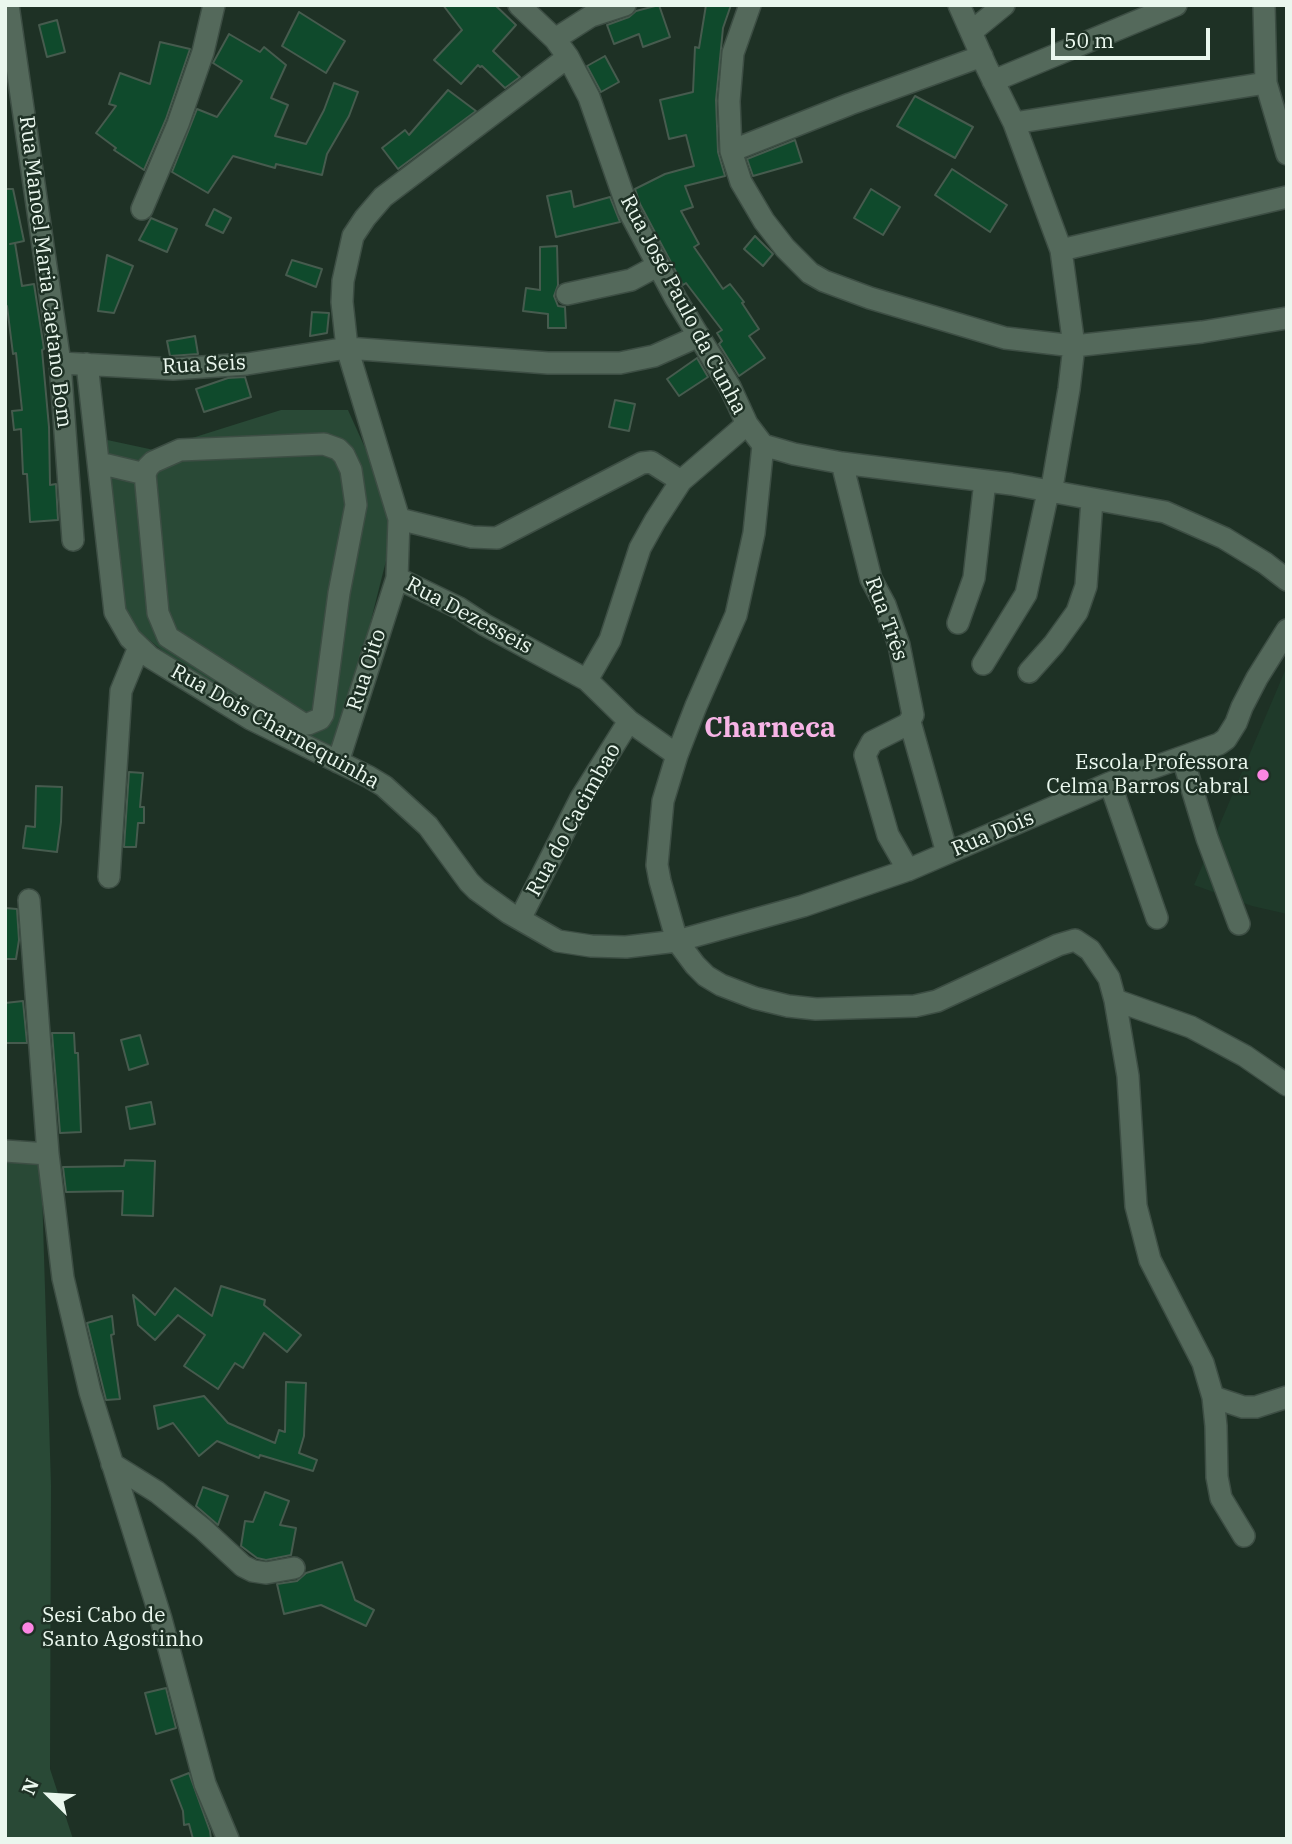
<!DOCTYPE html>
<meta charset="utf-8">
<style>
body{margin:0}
#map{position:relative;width:1292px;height:1844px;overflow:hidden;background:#1e3125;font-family:"IBM Plex Serif",serif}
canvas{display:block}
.frame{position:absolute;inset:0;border:7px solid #eaf7ee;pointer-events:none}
.north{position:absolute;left:14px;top:1760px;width:70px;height:70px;-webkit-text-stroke:5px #1e3125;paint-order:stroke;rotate:294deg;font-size:19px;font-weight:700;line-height:28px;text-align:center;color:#eaf7ee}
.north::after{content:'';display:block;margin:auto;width:24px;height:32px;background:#eaf7ee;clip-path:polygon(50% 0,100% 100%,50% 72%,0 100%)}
.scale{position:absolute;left:1051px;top:28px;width:159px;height:32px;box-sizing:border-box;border:4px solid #eaf7ee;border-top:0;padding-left:9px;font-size:21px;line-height:24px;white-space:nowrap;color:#eaf7ee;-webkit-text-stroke:5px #1e3125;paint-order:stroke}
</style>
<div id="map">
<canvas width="1292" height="1844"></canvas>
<div class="frame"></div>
<div class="north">N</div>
<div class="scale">50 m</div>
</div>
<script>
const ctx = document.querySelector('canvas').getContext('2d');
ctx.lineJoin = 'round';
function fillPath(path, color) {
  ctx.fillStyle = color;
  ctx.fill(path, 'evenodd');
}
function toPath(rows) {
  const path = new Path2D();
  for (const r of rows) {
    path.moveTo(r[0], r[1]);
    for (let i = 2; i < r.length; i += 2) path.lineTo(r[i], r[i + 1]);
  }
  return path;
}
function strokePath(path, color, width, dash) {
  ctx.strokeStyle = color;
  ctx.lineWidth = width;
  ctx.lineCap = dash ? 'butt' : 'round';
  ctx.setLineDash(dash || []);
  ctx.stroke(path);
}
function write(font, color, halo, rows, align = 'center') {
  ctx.font = font + ' "IBM Plex Serif",serif';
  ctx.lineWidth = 5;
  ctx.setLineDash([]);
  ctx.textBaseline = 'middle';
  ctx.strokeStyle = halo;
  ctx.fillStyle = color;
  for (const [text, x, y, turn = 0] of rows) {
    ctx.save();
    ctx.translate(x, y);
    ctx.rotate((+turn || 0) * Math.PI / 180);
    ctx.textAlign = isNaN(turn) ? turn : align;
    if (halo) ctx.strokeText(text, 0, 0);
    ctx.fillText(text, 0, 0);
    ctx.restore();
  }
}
fillPath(toPath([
 [1287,666,1287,914,1252,906,1194,885]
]), '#1f3a2a');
fillPath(toPath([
 [281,410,348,410,394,512,391,541,337,755,266,720,165,653,116,612,98,438,154,450],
 [5,1156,41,1158,51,1486,50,1769,73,1839,5,1839]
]), '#294936');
const building = toPath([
 [443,5,495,5,516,25,493,51,520,77,505,88,482,66,480,67,478,65,461,84,434,60,462,30,443,5],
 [659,5,670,37,643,47,639,34,614,44,607,25,629,17,636,11,659,5],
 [706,5,731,5,723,28,716,100,718,152,725,176,685,186,693,207,681,211,699,244,694,247,723,289,730,284,744,302,742,303,759,329,749,336,765,358,739,376,719,344,722,341,717,333,722,330,686,283,683,285,640,204,635,189,665,174,694,166,686,135,669,139,660,100,693,92,695,47,699,48,706,5],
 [299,12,345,41,326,73,282,46,299,12],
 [57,20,65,52,47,57,39,25,57,20],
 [229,34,260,52,264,47,286,65,271,98,288,105,275,136,306,144,324,110,334,83,358,92,349,116,327,154,322,175,276,164,275,168,233,156,208,193,172,172,197,109,217,117,242,81,213,63,229,34],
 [160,42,190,49,166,119,144,170,114,150,116,148,96,133,116,106,109,104,120,73,150,84,160,42],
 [605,56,619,82,601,92,587,66,605,56],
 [448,90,476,111,398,169,382,148,405,130,409,135,448,90],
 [915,96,973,127,955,158,897,126,915,96],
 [795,140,802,162,753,176,747,159,795,140],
 [952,169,1007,205,990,232,935,195,952,169],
 [5,189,13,189,24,241,10,244,15,243,22,286,34,284,44,349,42,350,49,427,50,485,56,484,58,520,30,522,27,474,23,474,21,429,14,430,12,411,22,410,16,353,13,354,7,306,5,307,5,189],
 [871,189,900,207,883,235,854,218,871,189],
 [571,191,574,207,610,197,620,222,556,237,547,196,571,191],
 [214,209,231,218,223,233,206,225,214,209],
 [151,218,177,229,167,252,139,240,151,218],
 [755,236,773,254,763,266,744,249,755,236],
 [557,246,558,285,554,296,558,306,565,307,566,328,548,328,548,314,523,311,526,288,540,290,540,247,557,246],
 [107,255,133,266,114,313,98,311,107,255],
 [292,260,322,269,316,287,286,275,292,260],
 [312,312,329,313,327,333,310,336,312,312],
 [195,336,198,354,170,356,167,341,195,336],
 [697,358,708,377,679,396,667,379,697,358],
 [245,377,251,397,204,412,196,389,228,378,245,377],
 [615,400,635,404,629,431,609,427,615,400],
 [129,772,143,773,140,807,144,807,144,823,138,823,136,847,124,847,129,772],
 [36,786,62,787,61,822,57,852,23,848,26,826,35,827,36,786],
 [5,908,17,909,19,940,16,959,5,959,5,908],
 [23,1001,27,1043,5,1043,5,1003,23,1001],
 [52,1033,74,1033,75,1053,78,1053,81,1132,60,1133,52,1033],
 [140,1035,148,1064,129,1070,121,1040,140,1035],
 [151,1102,155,1124,130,1129,126,1107,151,1102],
 [125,1160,155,1161,153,1216,122,1215,123,1191,66,1192,63,1167,124,1166,125,1160],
 [221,1286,265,1300,264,1305,301,1335,287,1352,264,1333,243,1368,235,1363,218,1389,184,1366,205,1335,178,1315,155,1340,138,1325,133,1295,155,1315,175,1288,212,1316,221,1286],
 [112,1316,114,1334,111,1335,120,1399,106,1400,87,1323,112,1316],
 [286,1382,306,1383,304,1436,299,1453,317,1460,313,1471,260,1455,259,1458,217,1441,199,1456,173,1423,158,1429,154,1406,204,1396,228,1423,275,1443,279,1430,285,1432,286,1382],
 [203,1487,228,1496,218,1525,196,1506,203,1487],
 [265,1492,289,1501,280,1525,296,1528,291,1555,266,1560,257,1558,241,1546,245,1521,253,1522,265,1492],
 [342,1562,355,1600,374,1610,366,1626,321,1605,284,1614,277,1584,297,1581,306,1573,342,1562],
 [166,1688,176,1728,156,1734,145,1693,166,1688],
 [189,1773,210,1831,211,1839,193,1839,189,1824,184,1825,183,1811,171,1780,189,1773]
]);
fillPath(building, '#0f4a2c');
strokePath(building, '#465b4e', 2);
const minor = toPath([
 [8,5,60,363,73,540],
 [519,5,555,39,568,57,589,97,628,209,676,299,730,387,747,424,763,445,794,454,842,463,1011,484,1165,512,1224,538,1265,563,1287,580],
 [750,5,733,53,729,101,731,151,741,182,764,221,785,248,810,273,824,281,870,298,1005,338,1074,346,1202,332,1287,318],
 [959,5,986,66,1014,123,1061,250,1074,346,1069,389,1051,493],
 [1264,5,1266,83,1287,154],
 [971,32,1004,5],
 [555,39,591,16,625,5],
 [993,81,1176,5],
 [1014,123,1266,83],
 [731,151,850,104,982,56],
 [142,209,178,124,203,52,214,5],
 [1061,250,1287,197],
 [567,294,631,280,659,265],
 [60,363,173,369,247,364,347,348,548,363,620,363,654,356,699,336],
 [87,364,115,612,130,638,150,657,251,719,369,777,384,786,428,826,469,882,477,890,509,913,558,941,591,946,626,947,677,941,803,906,908,870,1110,783,1219,744,1226,739,1236,723,1242,707,1257,678,1287,630],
 [324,444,338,449,344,455,351,470,356,505,339,593,323,714,320,719,308,724,302,723,168,637,158,613,145,474,148,467,153,462,180,450,324,444],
 [763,445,754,533,736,615,696,706,677,755,663,801,657,865,660,881,677,941,695,965,706,976,721,985,755,998,788,1006,816,1009,915,1006,937,1001,1058,945,1075,940,1090,950,1109,978,1115,1000,1128,1076,1136,1206,1150,1260,1203,1363,1213,1397,1216,1426,1217,1477,1221,1498,1244,1536],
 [99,463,145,474],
 [842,463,871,579,885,605,899,645,913,715,908,724,872,742,865,755,888,835,908,870],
 [399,519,472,537,497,538,642,463,651,462,681,481],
 [397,578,459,608,485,625,587,680,629,721,677,755],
 [958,623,974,578,985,481],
 [983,664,1026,594,1048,492],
 [1029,672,1054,644,1077,612,1086,586,1092,500],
 [587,680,610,640,640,548,655,521,681,481,747,424],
 [910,722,947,853],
 [1183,759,1207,838,1239,924],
 [338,762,397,578,399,519,347,348,342,302,343,281,353,236,365,218,383,197,568,57],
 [1110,783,1157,918],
 [109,877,121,691,139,647],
 [29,900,48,1154,63,1278,90,1392,161,1619,205,1784,228,1839],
 [520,919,581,798,629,721],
 [1115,1000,1191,1027,1245,1056,1287,1085],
 [5,1151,48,1154],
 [1213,1397,1243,1407,1256,1407,1287,1397],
 [112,1464,157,1492,203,1529,243,1566,253,1571,266,1573,294,1568]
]);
strokePath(minor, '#3d4e44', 24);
strokePath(minor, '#54695b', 21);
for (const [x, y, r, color] of [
 [1263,775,7,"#fc86e3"],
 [28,1628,7,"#fc86e3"]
]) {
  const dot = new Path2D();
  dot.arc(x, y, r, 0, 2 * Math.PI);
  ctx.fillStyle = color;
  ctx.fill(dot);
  strokePath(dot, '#1e3125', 2.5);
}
write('21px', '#eaf7ee', '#1e3125', [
 ["Rua Manoel Maria Caetano Bom",45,272,83],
 ["Rua José Paulo da Cunha",683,305,62],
 ["Rua Seis",204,365,-3],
 ["Rua Dezesseis",469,616,28],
 ["Rua Três",886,619,70],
 ["Rua Oito",367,670,-72],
 ["Rua Dois Charnequinha",275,727,29],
 ["Rua do Cacimbao",574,820,-61],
 ["Rua Dois",993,834,-23]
]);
write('21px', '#eaf7ee', '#1e3125', [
 ["Escola Professora",1249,763],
 ["Celma Barros Cabral",1249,787],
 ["Sesi Cabo de",42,1616,"left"],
 ["Santo Agostinho",42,1640,"left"]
], 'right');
write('bold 28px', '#f7b4e6', '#1e3125', [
 ["Charneca",770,729]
]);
</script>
